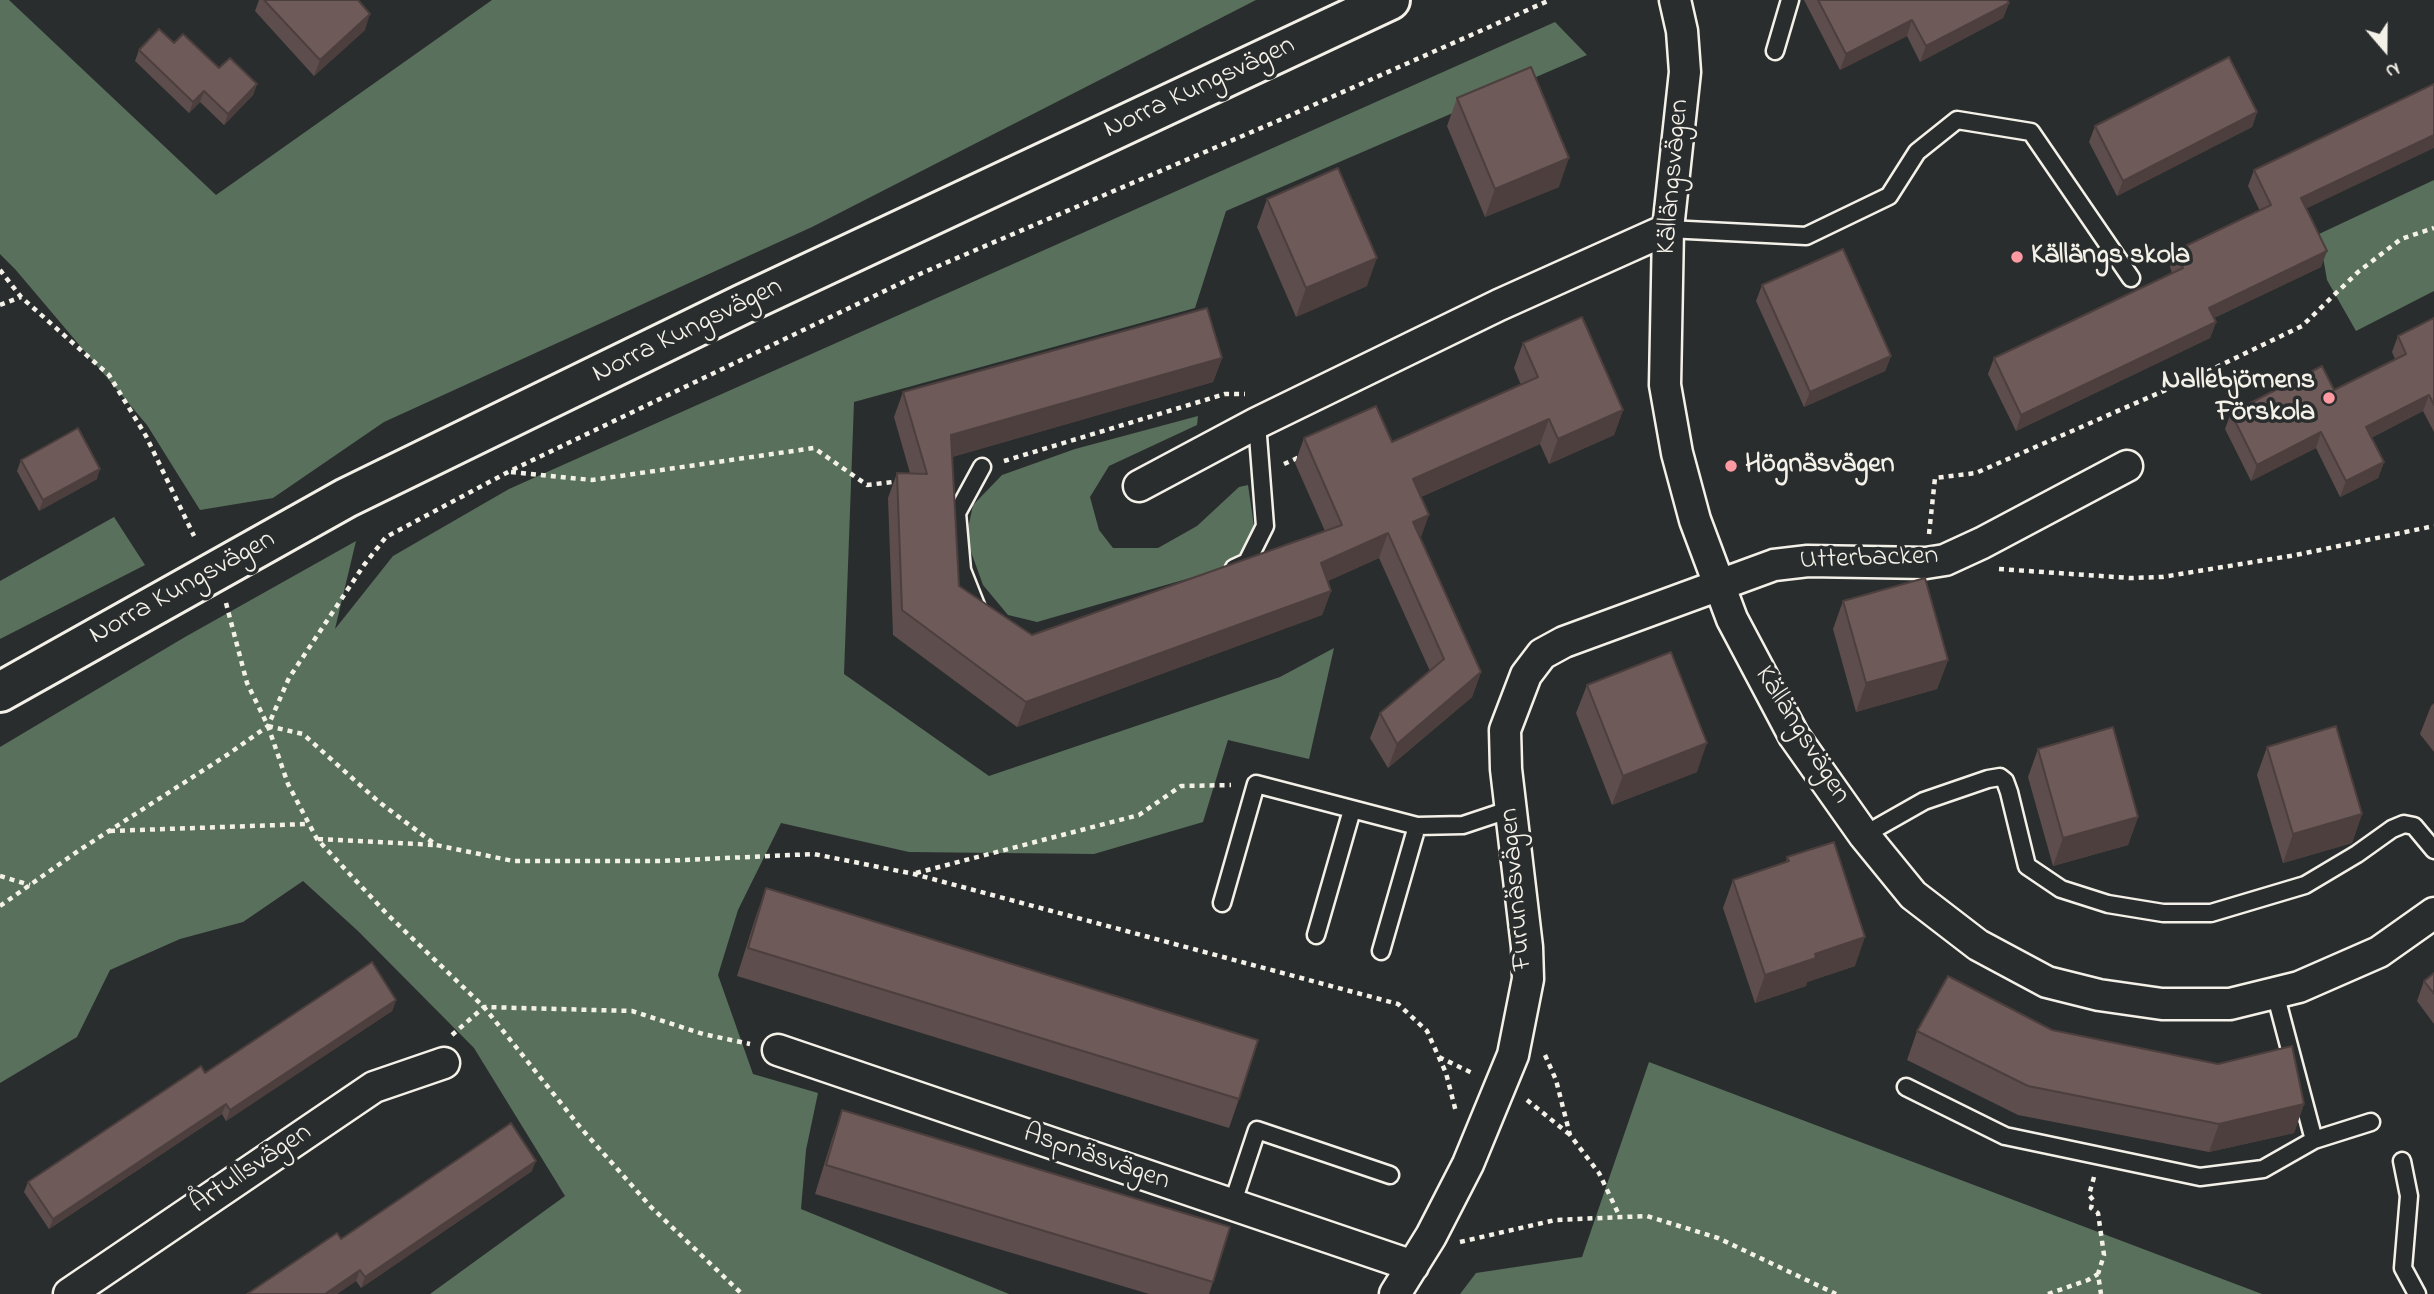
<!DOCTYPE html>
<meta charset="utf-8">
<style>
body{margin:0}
#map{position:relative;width:2434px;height:1294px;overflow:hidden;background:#2a2d2e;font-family:"Indie Flower",sans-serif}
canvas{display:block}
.north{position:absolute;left:2350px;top:14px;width:70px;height:70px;-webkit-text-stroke:5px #2a2d2e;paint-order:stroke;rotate:160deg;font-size:19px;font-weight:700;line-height:28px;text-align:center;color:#f4f1e8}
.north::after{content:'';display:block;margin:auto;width:24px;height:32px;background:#f4f1e8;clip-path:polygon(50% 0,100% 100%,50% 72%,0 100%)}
</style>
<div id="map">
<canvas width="2434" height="1294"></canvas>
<div class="north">N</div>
</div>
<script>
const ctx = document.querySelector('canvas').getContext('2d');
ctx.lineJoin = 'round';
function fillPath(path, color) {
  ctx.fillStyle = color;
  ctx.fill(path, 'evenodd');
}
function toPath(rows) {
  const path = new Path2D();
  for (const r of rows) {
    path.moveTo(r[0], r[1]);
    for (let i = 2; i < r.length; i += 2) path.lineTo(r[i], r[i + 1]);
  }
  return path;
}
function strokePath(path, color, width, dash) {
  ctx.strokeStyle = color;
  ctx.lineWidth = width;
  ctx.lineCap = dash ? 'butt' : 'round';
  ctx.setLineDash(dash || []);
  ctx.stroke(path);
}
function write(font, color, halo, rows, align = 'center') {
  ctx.font = font + ' "Indie Flower",sans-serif';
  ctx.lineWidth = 7;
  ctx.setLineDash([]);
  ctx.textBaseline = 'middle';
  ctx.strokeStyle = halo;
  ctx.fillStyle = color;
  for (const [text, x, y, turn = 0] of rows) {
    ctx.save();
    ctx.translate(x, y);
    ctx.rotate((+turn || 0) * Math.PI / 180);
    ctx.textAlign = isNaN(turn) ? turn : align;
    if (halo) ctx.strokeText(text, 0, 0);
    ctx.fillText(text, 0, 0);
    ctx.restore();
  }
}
fillPath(toPath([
 [0,0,9,0,216,195,492,0,1256,0,812,227,384,422,273,498,200,510,147,425,15,269,0,254],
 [1555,22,1587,55,1226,211,1195,308,854,402,844,674,989,776,1280,677,1334,648,1309,759,1228,740,1203,822,1094,854,909,852,781,823,738,910,718,975,753,1074,818,1093,806,1150,801,1209,1009,1294,430,1294,565,1196,474,1048,358,931,303,881,243,922,180,939,110,970,77,1037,0,1083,0,747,185,637,356,541,335,629,393,556,509,489],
 [2434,180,2434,291,2356,331,2327,280,2319,234],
 [1198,416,1197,425,1109,466,1090,497,1099,530,1113,548,1158,548,1197,526,1239,487,1248,485,1254,526,1244,552,1218,570,1037,622,1008,615,983,585,966,538,973,505,1002,475,1075,449],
 [114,517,145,565,0,639,0,581],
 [1649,1062,2262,1294,1460,1294,1476,1273,1582,1257]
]), '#58705c');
const lane = toPath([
 [1775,51,1790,0],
 [1668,229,1806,236,1889,196,1917,152,1957,120,2031,132,2131,278],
 [1234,568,1247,562,1265,526,1257,423],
 [979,613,962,570,957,513,982,467],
 [1864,835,1924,801,1988,779,2000,777,2005,781,2009,792,2027,866,2061,889,2108,904,2163,913,2211,913,2305,885,2357,854,2392,829,2404,824,2414,826,2434,850],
 [1222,903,1256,784,1417,826,1463,825,1511,809],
 [1316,935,1352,810],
 [1381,951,1417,826],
 [1906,1087,2005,1136,2200,1177,2263,1169,2314,1140,2275,993],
 [2314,1140,2371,1122],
 [2402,1161,2409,1196,2403,1268,2417,1294],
 [1232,1205,1257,1130,1390,1175]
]);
const street = toPath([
 [1675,0,1682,31,1685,72,1668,229,1665,385,1677,453,1695,520,1732,619,1794,736,1864,835,1913,895,1978,945,2047,982,2099,995,2162,1004,2230,1004,2299,987,2379,952,2434,913],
 [1139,486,1257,423,1499,305,1668,229],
 [778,1050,1413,1266],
 [69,1294,374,1087,444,1063],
 [1395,1294,1431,1236,1468,1164,1513,1055,1528,979,1527,947,1506,769,1505,730,1526,675,1542,654,1564,642,1774,565,1808,561,1926,563,1945,560,1982,543,2127,466]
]);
const secondary = toPath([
 [0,692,346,498,743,304,1390,0]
]);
strokePath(lane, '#f4f1e8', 21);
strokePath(street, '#f4f1e8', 35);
strokePath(secondary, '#f4f1e8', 44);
strokePath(toPath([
 [0,270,21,297,109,375,146,436,194,536],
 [0,305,21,297],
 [1004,461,1225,394,1245,394],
 [1284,464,1302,456],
 [511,472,592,480,814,448,867,485,901,481],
 [1929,534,1935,478,1976,473,2200,375,2302,326,2358,272,2401,239,2434,228],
 [1999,569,2130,578,2162,577,2296,555,2434,526],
 [226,603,247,683,268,726,288,784,317,839,387,914,484,1007,580,1127,651,1207,742,1294],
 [268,726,303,734,379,802,436,845,513,861,661,861,814,854,914,874,1398,1004,1427,1031,1446,1073,1456,1112],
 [110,831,307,824],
 [318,839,435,845],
 [916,873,1139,815,1181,786,1231,785],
 [0,876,30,885],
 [0,906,81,849,227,755,268,726,289,678,364,565,386,537,510,471,922,273,1282,119,1550,0],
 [452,1035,484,1007,632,1011,703,1034,750,1044],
 [1545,1055,1556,1080,1570,1135,1599,1173,1620,1217],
 [1439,1057,1472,1073],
 [1527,1100,1569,1134],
 [2094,1177,2089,1195,2093,1200,2091,1208,2098,1213,2104,1255,2098,1274,2101,1294],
 [1460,1242,1555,1220,1647,1216,1718,1238,1836,1294],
 [2048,1294,2088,1280,2098,1274]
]), '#f4f1e8', 4.5, [5, 5]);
strokePath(lane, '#2a2d2e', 16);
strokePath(street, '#2a2d2e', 30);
strokePath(secondary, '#2a2d2e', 38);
fillPath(toPath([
 [259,0,358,0,365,30,314,76,255,11],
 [1804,0,2007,0,2009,3,2003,18,1920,62,1907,36,1840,70],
 [174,43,219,68,257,84,253,95,224,125,200,102,189,113,135,61,139,50],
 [1457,98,1559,187,1485,217,1447,126],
 [2257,112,2252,127,2117,196,2089,142,2095,126],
 [2254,170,2306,209,2327,251,2321,267,2214,318,2216,322,2210,338,2016,431,1988,374,1994,358,2172,273,2170,267,2175,251,2260,211,2248,186],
 [1267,199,1367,286,1296,317,1257,227],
 [1762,285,1891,356,1885,371,1804,407,1756,301],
 [2434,318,2434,432,2423,411,2371,438,2384,462,2378,478,2340,497,2316,448,2251,481,2225,429,2231,413,2334,390,2395,359,2392,352,2398,336],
 [1523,343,1623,410,1614,435,1549,464,1540,444,1421,497,1420,538,1481,672,1472,697,1388,768,1370,738,1380,713,1430,671,1379,558,1328,581,1331,591,1322,615,1017,727,893,635,888,498,897,473,910,473,894,417,903,392,1222,358,1213,382,952,457,959,586,1032,635,1325,531,1295,463,1304,438,1392,442,1521,385,1514,368],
 [21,460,97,479,39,511,17,471],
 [1843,601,1948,660,1937,689,1856,712,1833,629],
 [1587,685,1697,772,1612,805,1576,713],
 [2434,703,2434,752,2420,734,2431,706],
 [2267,747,2362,814,2352,843,2283,863,2257,775],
 [2038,749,2138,817,2128,845,2053,866,2028,777],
 [1787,857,1855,966,1807,982,1806,986,1755,1003,1723,908,1733,880,1786,862],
 [766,888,1239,1099,1229,1128,737,976,756,916],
 [2434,973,2434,1024,2417,1001,2424,981],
 [396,1000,392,1011,226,1121,222,1114,49,1229,24,1192,28,1182,205,1073],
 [2052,1030,2304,1104,2294,1133,2209,1152,2018,1115,1907,1060,1917,1031],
 [842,1110,1213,1282,1209,1294,1149,1294,815,1194,832,1139],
 [532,1171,361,1288,356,1281,337,1294,247,1294,341,1239]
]), '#5e4d4d');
fillPath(toPath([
 [2009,3,2003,18,1920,62,1926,46],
 [370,14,365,30,314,76,320,60],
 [1912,20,1907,36,1840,70,1846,54],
 [257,84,253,95,224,125,228,114],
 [204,91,200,102,189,113,193,102],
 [2257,112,2252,127,2117,196,2123,181],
 [2434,135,2434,148,2295,214,2301,198],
 [1569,158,1559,187,1485,217,1495,189],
 [2327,251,2321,267,2203,323,2209,308],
 [1377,258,1367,286,1296,317,1306,288],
 [2216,322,2210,338,2016,431,2021,415],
 [1891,356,1885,371,1804,407,1810,392],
 [1222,358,1213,382,942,460,951,435],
 [2429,395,2423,411,2360,443,2366,427],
 [1623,410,1614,435,1549,464,1558,439],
 [1549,419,1540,444,1404,504,1413,479],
 [2321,432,2316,448,2251,481,2257,465],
 [2384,462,2378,478,2340,497,2346,481],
 [100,469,97,479,39,511,43,500],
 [1429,515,1420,540,1413,522],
 [1388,533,1379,558,1312,588,1321,563],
 [1331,591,1322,615,1017,727,1026,702],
 [1948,660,1937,689,1856,712,1866,683],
 [1481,672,1472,697,1388,768,1397,744],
 [1707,743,1697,772,1612,805,1623,776],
 [2362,814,2352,843,2283,863,2293,834],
 [2138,817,2128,845,2053,866,2063,838],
 [1865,937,1855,966,1807,982,1806,986,1755,1003,1765,975,1815,954],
 [396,1000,392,1011,226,1121,230,1110],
 [226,1104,222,1114,49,1229,53,1219],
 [2304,1104,2294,1133,2209,1152,2219,1124],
 [536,1161,532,1171,361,1288,365,1277],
 [360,1270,356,1281,337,1294,325,1294]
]), '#4c3f3e');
const building = toPath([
 [264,0,358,0,370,14,320,60,264,0],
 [1818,0,2007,0,2009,3,1926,46,1912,20,1846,54,1818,0],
 [159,29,174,43,183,34,219,68,230,58,257,84,228,114,204,91,193,102,139,50,159,29],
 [2229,57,2257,112,2123,181,2095,126,2229,57],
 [1531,67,1569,158,1495,189,1457,98,1531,67],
 [2434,84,2434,135,2301,198,2327,251,2209,308,2216,322,2021,415,1994,358,2183,268,2175,251,2271,205,2254,170,2434,84],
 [1338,168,1377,258,1306,288,1267,199,1338,168],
 [1843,249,1891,356,1810,392,1762,285,1843,249],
 [1207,308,1222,358,951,435,959,586,1032,635,1342,525,1304,438,1376,406,1392,442,1538,377,1523,343,1582,317,1623,410,1558,439,1549,419,1413,479,1429,515,1413,522,1481,672,1397,744,1380,713,1444,659,1388,533,1321,563,1331,591,1026,702,902,610,897,473,927,474,903,392,1207,308],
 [2434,318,2434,405,2429,395,2366,427,2384,462,2346,481,2321,432,2257,465,2231,413,2322,366,2334,390,2406,354,2398,336,2434,318],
 [78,428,100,469,43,500,21,460,78,428],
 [1925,578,1948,660,1866,683,1843,601,1925,578],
 [1671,652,1707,743,1623,776,1587,685,1671,652],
 [2336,726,2362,814,2293,834,2267,747,2336,726],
 [2113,727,2138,817,2063,838,2038,749,2113,727],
 [1834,842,1865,937,1815,954,1816,958,1765,975,1733,880,1789,861,1787,857,1834,842],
 [766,888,1258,1040,1239,1099,748,948,766,888],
 [372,962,396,1000,230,1110,226,1104,53,1219,28,1182,201,1066,205,1073,372,962],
 [2434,973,2434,994,2424,981,2434,973],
 [1948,976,2052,1030,2218,1064,2292,1046,2304,1104,2219,1124,2028,1086,1917,1031,1948,976],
 [842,1110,1230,1227,1213,1282,826,1165,842,1110],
 [511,1123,536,1161,365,1277,360,1270,325,1294,247,1294,337,1233,341,1239,511,1123]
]);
fillPath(building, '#6d5a59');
strokePath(building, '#4c3f3e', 2);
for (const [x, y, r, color] of [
 [2017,257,7,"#ff9aa2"],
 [2329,398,7,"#ff9aa2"],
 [1731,466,7,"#ff9aa2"]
]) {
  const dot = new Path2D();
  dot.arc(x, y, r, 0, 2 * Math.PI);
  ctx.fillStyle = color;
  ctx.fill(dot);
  strokePath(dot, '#2a2d2e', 2.5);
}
write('28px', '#f4f1e8', '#2a2d2e', [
 ["Norra Kungsvägen",1200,89,-25],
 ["Källängsvägen",1675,177,-85],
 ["Norra Kungsvägen",688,332,-26],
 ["Utterbacken",1869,560,-2],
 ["Norra Kungsvägen",183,589,-29],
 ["Källängsvägen",1801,736,58],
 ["Furunäsvägen",1518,889,-95],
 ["Aspnäsvägen",1096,1159,19],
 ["Årtullsvägen",252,1170,-34]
]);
write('bold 28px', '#f4f1e8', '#2a2d2e', [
 ["Källängs skola",2031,257],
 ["Nallebjörnens",2315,382,"right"],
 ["Förskola",2315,414,"right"],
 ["Högnäsvägen",1745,466]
], 'left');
</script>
